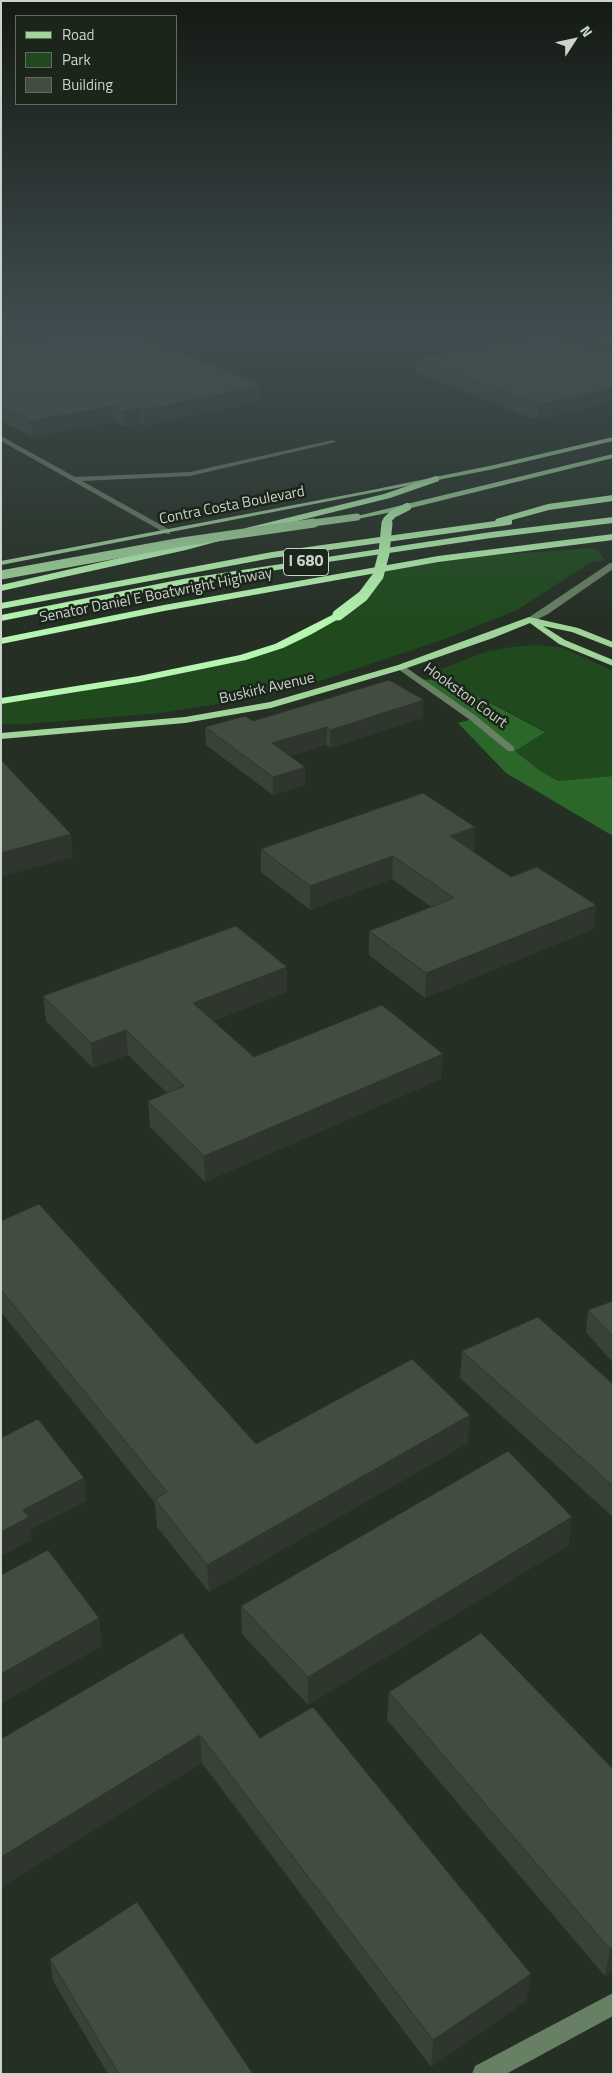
<!DOCTYPE html>
<style>
body{margin:0}
#map{position:relative;width:614px;height:2075px;overflow:hidden;background:#252f24;font-family:"Titillium Web",sans-serif}
canvas{display:block}
.frame{position:absolute;inset:0;border:2px solid #ccd3cc;pointer-events:none}
.legend{position:absolute;left:15px;top:15px;width:162px;height:90px;box-sizing:border-box;background:#1b251a;border:1px solid #626b61;margin:0;padding:6px 9px;list-style:none;font-size:15px;color:#ccd3cc}
.legend li{display:flex;align-items:center;gap:10px;height:25px}
.legend b{width:25px;border:1px solid #626b61}
.north{position:absolute;left:549px;top:15px;width:50px;height:50px;-webkit-text-stroke:4px #1b251a;paint-order:stroke;rotate:55deg;font-size:14px;font-weight:700;line-height:20px;text-align:center;color:#ccd3cc}
.north::after{content:'';display:block;margin:auto;width:18px;height:22px;background:#ccd3cc;clip-path:polygon(50% 0,100% 100%,50% 72%,0 100%)}
</style>
<div id="map">
<canvas width="614" height="2075"></canvas>
<div class="frame"></div>
<ul class="legend">
<li><b style="height:6px;background:#a0d49b"></b>Road</li>
<li><b style="height:14px;background:#204a1e"></b>Park</li>
<li><b style="height:14px;background:#424d40"></b>Building</li>
</ul>
<div class="north">N</div>
</div>
<script>
const ctx = document.querySelector('canvas').getContext('2d');
ctx.lineJoin = 'round';
function fillPath(path, color) {
  ctx.fillStyle = color;
  ctx.fill(path, 'evenodd');
}
function toPath(rows) {
  const path = new Path2D();
  for (const r of rows) {
    path.moveTo(r[0], r[1]);
    for (let i = 2; i < r.length; i += 2) path.lineTo(r[i], r[i + 1]);
  }
  return path;
}
function strokePath(path, color, width, dash) {
  ctx.strokeStyle = color;
  ctx.lineWidth = width;
  ctx.lineCap = dash ? 'butt' : 'round';
  ctx.setLineDash(dash || []);
  ctx.stroke(path);
}
function write(font, color, halo, rows, align = 'center') {
  ctx.font = font + ' "Titillium Web",sans-serif';
  ctx.lineWidth = 5;
  ctx.setLineDash([]);
  ctx.textBaseline = 'middle';
  ctx.strokeStyle = halo;
  ctx.fillStyle = color;
  for (const [text, x, y, turn = 0] of rows) {
    ctx.save();
    ctx.translate(x, y);
    ctx.rotate((+turn || 0) * Math.PI / 180);
    ctx.textAlign = isNaN(turn) ? turn : align;
    if (halo) ctx.strokeText(text, 0, 0);
    ctx.fillText(text, 0, 0);
    ctx.restore();
  }
}
fillPath(toPath([
 [595,548,605,560,591,562,517,610,445,639,302,687,255,698,161,713,13,725,13,724,1,724,1,701,242,658,306,633,363,596,378,569,438,559],
 [538,645,563,648,613,671,613,776,560,781,540,771,514,751,545,731,445,679,436,671,488,651,512,647]
]), '#204a1e');
fillPath(toPath([
 [445,679,545,732,515,751,540,771,559,781,613,776,613,836,506,773,458,723,473,719,419,680]
]), '#2b6728');
fillPath(toPath([
 [18,334,31,334,1,341,1,337,18,334],
 [584,334,593,334,613,341,613,345,584,334],
 [1,436,75,477,190,472,333,440,336,442,190,476,82,481,170,530,170,534,167,534,1,441,1,436],
 [610,563,613,563,613,569,548,614,532,622,525,620,610,563],
 [401,664,476,716,514,747,514,751,508,751,470,720,398,669,397,667,401,664],
 [613,1993,613,2016,506,2074,472,2074,475,2066,613,1993]
]), '#678064');
fillPath(toPath([
 [613,437,613,441,494,469,1,565,1,561,367,491,494,465,613,437],
 [613,454,613,458,407,509,357,519,353,517,613,454],
 [529,617,578,628,613,642,613,648,572,632,543,626,565,640,613,660,613,666,559,644,530,623,493,638,404,669,271,708,185,723,1,739,1,733,185,717,270,702,398,665,529,617]
]), '#a0d49b');
fillPath(toPath([
 [436,476,439,477,439,481,390,498,249,533,244,530,246,528,384,494,436,476],
 [613,495,613,501,549,510,512,520,512,524,509,525,272,558,1,609,1,603,272,552,495,521,496,519,548,504,613,495],
 [613,517,613,523,491,538,314,564,183,585,1,621,1,615,183,579,491,532,613,517],
 [613,534,613,540,438,562,164,611,1,644,1,638,164,605,438,556,613,534],
 [220,535,223,536,223,540,186,550,1,591,1,585,220,535],
 [338,612,342,613,342,617,310,635,283,648,246,660,139,682,1,704,1,698,139,676,240,655,275,644,338,612]
]), '#b6f6b0');
strokePath(toPath([
 [305,524,357,517]
]), '#a0d49b', 7);
strokePath(toPath([
 [1,575,182,542,314,523]
]), '#a0d49b', 9);
strokePath(toPath([
 [387,524,387,520,393,514,407,507]
]), '#b6f6b0', 8);
strokePath(toPath([
 [338,615,363,596,378,576,384,553,387,523]
]), '#b6f6b0', 11);
fillPath(toPath([
 [1,345,261,401,145,426,141,424,124,427,114,422,32,437,1,421],
 [613,349,613,402,537,420,416,373,417,359,604,350],
 [423,718,330,748,326,745,290,756,305,767,305,785,273,795,206,745,205,727,253,721],
 [475,827,474,850,472,851,511,877,596,905,594,929,425,998,369,955,369,931,431,907,392,879,310,910,261,872,261,849],
 [287,992,213,1021,254,1057,441,1079,205,1182,150,1127,148,1101,167,1093,128,1055,93,1068,46,1021,43,996],
 [1,1221,256,1444,468,1443,209,1592,157,1527,155,1503,1,1312],
 [613,1301,613,1363,586,1332,588,1310],
 [462,1351,613,1384,613,1517,460,1378],
 [569,1545,308,1705,242,1634,241,1606],
 [182,1633,260,1738,527,2000,431,2067,202,1763],
 [389,1692,613,1769,613,1971,605,1976,387,1720],
 [50,1959,253,2074,108,2074,53,1981]
]), '#394237');
fillPath(toPath([
 [261,386,261,401,145,426,144,410],
 [613,388,613,402,537,420,539,405],
 [113,406,114,422,32,437,30,421],
 [140,408,141,424,124,427,123,411],
 [424,700,423,718,330,748,330,730],
 [327,727,326,745,273,761,272,743],
 [305,767,305,785,273,795,273,777],
 [475,827,474,850,449,859,450,836],
 [71,834,73,857,1,877,1,853],
 [393,856,392,879,310,910,310,886],
 [596,905,594,929,425,998,426,973],
 [287,967,287,992,194,1028,193,1003],
 [126,1030,128,1055,93,1068,91,1043],
 [443,1054,441,1079,205,1182,204,1156],
 [470,1415,468,1443,209,1592,207,1565],
 [84,1478,87,1501,30,1530,32,1540,1,1556,1,1532,23,1510],
 [572,1517,569,1545,308,1705,308,1677],
 [99,1618,102,1646,1,1704,1,1674],
 [200,1735,202,1763,1,1888,1,1857],
 [613,1947,613,1971,605,1976,610,1949],
 [531,1974,527,2000,431,2067,433,2040]
]), '#2e362d');
const building = toPath([
 [62,334,141,334,261,386,144,410,140,408,123,411,113,406,30,421,1,406,1,345,62,334],
 [538,334,557,334,604,350,613,349,613,388,539,405,417,359,538,334],
 [389,680,424,700,330,730,327,727,272,743,305,767,273,777,205,727,245,716,253,721,389,680],
 [1,760,71,834,1,853,1,760],
 [423,793,475,827,450,836,511,877,537,867,596,905,426,973,369,931,454,898,393,856,310,886,261,849,423,793],
 [236,926,287,967,193,1003,254,1057,382,1005,443,1054,204,1156,148,1101,184,1086,126,1030,91,1043,43,996,236,926],
 [39,1204,256,1444,412,1359,470,1415,207,1565,155,1499,167,1492,1,1290,1,1221,39,1204],
 [613,1301,613,1337,588,1310,613,1301],
 [538,1317,613,1384,613,1486,462,1351,538,1317],
 [38,1419,84,1478,23,1510,29,1517,1,1532,1,1438,38,1419],
 [508,1451,572,1517,308,1677,241,1606,508,1451],
 [48,1550,99,1618,1,1674,1,1575,48,1550],
 [182,1633,260,1738,313,1707,531,1974,433,2040,200,1735,1,1857,1,1739,182,1633],
 [481,1633,613,1769,613,1947,610,1949,389,1692,481,1633],
 [137,1902,253,2074,119,2074,50,1959,137,1902]
]);
fillPath(building, '#424d40');
strokePath(building, '#2e362d', 1);
const sky = ctx.createLinearGradient(0, 0, 0, 625);
sky.addColorStop(0, '#141a14');
sky.addColorStop(0.53, '#404d50');
sky.addColorStop(1, '#404d5000');
ctx.fillStyle = sky;
ctx.fillRect(0, 0, 614, 625);
write('15px', '#ccd3cc', '#1b251a', [
 ["Contra Costa Boulevard",232,506,-11],
 ["Senator Daniel E Boatwright Highway",156,596,-11],
 ["Buskirk Avenue",267,689,-13],
 ["Hookston Court",465,696,36]
]);
for (const [x, y, w] of [
 [306,562,45]
]) {
  const box = new Path2D();
  box.roundRect(x - w / 2, y - 13.5, w, 27, 4);
  ctx.fillStyle = '#1b251a';
  ctx.fill(box);
  strokePath(box, '#ccd3cc', 1);
}
write('bold 16px', '#ccd3cc', null, [
 ["I 680",306,562]
]);
</script>
